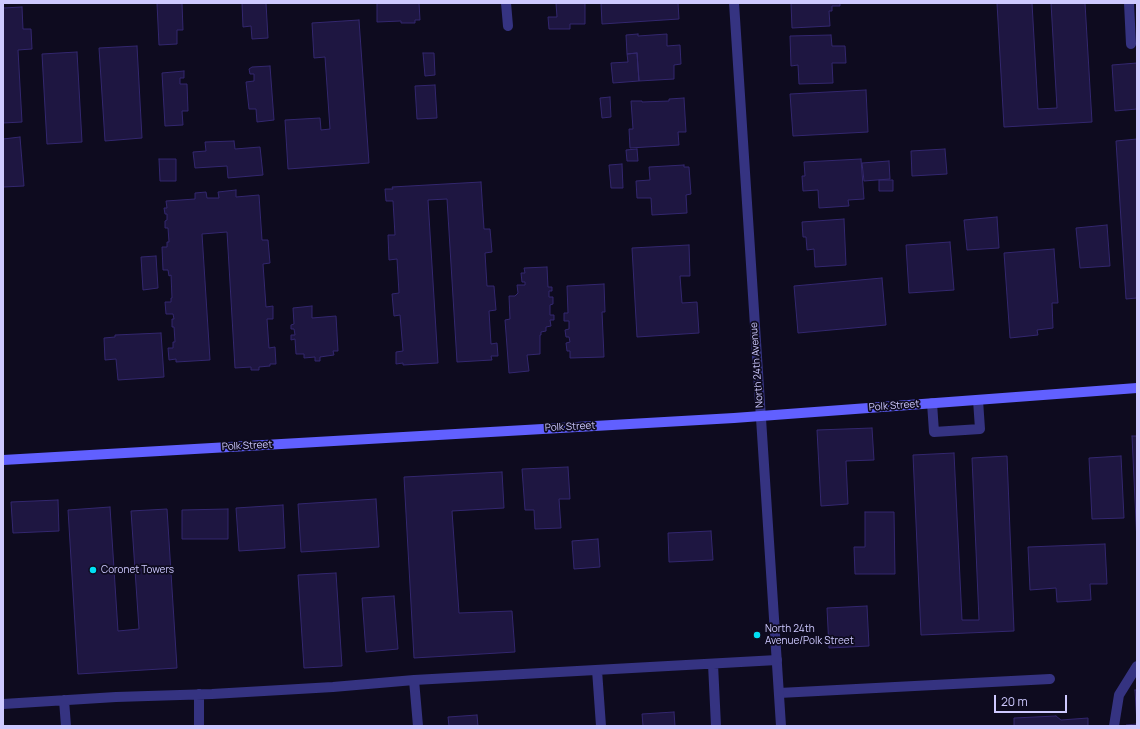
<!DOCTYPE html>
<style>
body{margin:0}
#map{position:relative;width:1140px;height:729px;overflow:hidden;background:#0e0b1f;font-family:Manrope,sans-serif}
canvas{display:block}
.frame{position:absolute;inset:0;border:4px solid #cec9ff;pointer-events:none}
.scale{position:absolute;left:994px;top:695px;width:73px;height:18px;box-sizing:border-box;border:2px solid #cec9ff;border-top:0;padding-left:5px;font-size:12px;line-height:14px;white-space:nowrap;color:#cec9ff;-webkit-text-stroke:3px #0e0b1f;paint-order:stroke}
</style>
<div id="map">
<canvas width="1140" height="729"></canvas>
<div class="frame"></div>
<div class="scale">20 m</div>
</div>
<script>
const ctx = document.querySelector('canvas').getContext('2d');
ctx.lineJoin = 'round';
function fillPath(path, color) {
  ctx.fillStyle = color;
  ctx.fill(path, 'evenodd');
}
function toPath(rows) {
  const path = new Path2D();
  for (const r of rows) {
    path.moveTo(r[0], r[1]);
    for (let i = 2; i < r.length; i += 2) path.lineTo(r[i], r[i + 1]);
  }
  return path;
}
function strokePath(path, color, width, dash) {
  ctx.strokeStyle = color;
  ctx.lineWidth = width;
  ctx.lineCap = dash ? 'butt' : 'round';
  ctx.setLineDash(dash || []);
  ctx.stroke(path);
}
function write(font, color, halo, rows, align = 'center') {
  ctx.font = font + ' Manrope,sans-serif';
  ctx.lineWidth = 3.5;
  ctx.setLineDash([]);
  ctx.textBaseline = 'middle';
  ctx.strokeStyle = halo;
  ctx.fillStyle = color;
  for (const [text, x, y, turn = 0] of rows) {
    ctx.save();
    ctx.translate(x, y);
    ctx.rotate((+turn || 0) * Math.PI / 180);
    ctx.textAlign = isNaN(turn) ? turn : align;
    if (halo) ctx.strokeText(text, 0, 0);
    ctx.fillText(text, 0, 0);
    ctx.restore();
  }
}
const building = toPath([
 [157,3,182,3,183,30,177,30,177,44,159,45,157,3],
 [242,3,266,3,268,38,252,39,251,26,243,27,242,3],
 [377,3,419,3,420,20,415,20,415,23,401,23,401,21,377,22,377,3],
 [556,3,585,3,585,24,570,24,570,29,549,29,548,17,557,17,556,3],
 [601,3,678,3,679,19,602,24,601,3],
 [791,3,840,3,840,6,832,6,832,11,829,11,830,26,792,28,791,3],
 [997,3,1032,3,1038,109,1057,108,1051,3,1085,3,1092,122,1004,127,997,3],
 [22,7,23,29,31,29,32,49,18,50,22,122,3,123,3,8,22,7],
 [359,20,369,163,288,169,285,120,320,118,321,130,330,129,325,57,314,58,312,23,359,20],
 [638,34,638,36,667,34,667,46,680,45,681,64,674,65,674,79,639,81,637,53,627,54,626,35,638,34],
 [831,35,832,46,845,46,846,63,832,63,833,83,799,84,798,65,791,66,790,36,831,35],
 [137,46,142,138,105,141,99,48,137,46],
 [77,52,82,142,47,144,42,54,77,52],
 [423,53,434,53,435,75,425,76,423,53],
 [637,53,639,81,613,83,611,63,628,62,627,54,637,53],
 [1137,63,1137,109,1115,111,1112,65,1137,63],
 [270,66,274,120,257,122,256,109,249,109,246,82,254,81,254,74,250,74,249,69,252,67,270,66],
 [184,71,184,78,180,78,180,84,187,84,188,111,182,111,183,125,165,126,162,73,184,71],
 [435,85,437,118,417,119,415,86,435,85],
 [866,90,868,132,793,136,790,94,866,90],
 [610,97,611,117,602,118,600,98,610,97],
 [684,98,686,132,678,132,679,145,630,148,629,129,633,129,631,101,642,101,642,102,669,101,669,99,684,98],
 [20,137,24,186,3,187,3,139,20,137],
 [1137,139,1137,298,1126,299,1116,141,1137,139],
 [234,141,235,149,260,147,263,175,228,178,227,166,195,168,193,152,206,151,205,142,234,141],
 [637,149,638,161,627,161,626,150,637,149],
 [945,149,947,174,912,176,911,151,945,149],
 [159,159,176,159,176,181,160,181,159,159],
 [861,159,864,199,848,200,849,206,819,208,818,190,803,191,802,176,805,176,804,162,861,159],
 [889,161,890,179,864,181,862,163,889,161],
 [622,164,623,188,611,188,609,165,622,164],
 [684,165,684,167,689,167,691,194,686,195,687,213,652,215,651,198,637,198,636,181,650,180,649,167,684,165],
 [879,180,893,180,893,191,879,191,879,180],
 [481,182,484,229,490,229,492,252,485,253,487,286,494,286,496,310,489,311,491,344,497,343,498,356,491,356,492,360,457,362,447,199,428,200,438,363,403,365,403,363,396,364,396,352,403,351,400,315,394,316,392,294,399,293,397,259,389,260,388,235,395,235,393,201,386,201,385,189,393,189,392,187,481,182],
 [236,190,236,197,259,195,262,240,268,240,270,263,263,264,266,307,273,306,273,319,267,319,269,348,275,347,276,364,270,364,270,366,259,367,259,370,251,370,251,367,235,368,227,232,202,234,210,360,176,362,176,359,169,360,168,348,173,348,173,342,175,342,174,327,172,327,172,319,174,319,173,314,166,314,165,302,171,302,171,298,172,298,171,275,169,276,168,270,163,270,162,247,167,247,167,242,169,242,168,228,165,228,165,221,167,220,167,214,165,214,164,208,167,208,166,201,195,199,195,193,206,192,207,198,219,198,218,192,236,190],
 [997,217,999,248,967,250,964,220,997,217],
 [844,219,846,265,815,267,814,249,807,250,806,237,803,237,802,222,844,219],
 [1107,225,1110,266,1080,268,1076,228,1107,225],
 [950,242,954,290,909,293,906,245,950,242],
 [689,245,690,276,680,276,682,303,697,302,699,333,637,337,632,248,689,245],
 [1054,249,1058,303,1052,303,1053,328,1037,330,1038,335,1010,338,1004,253,1054,249],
 [156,256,158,288,143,290,141,257,156,256],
 [547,267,548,287,552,287,552,291,549,291,549,297,553,297,553,304,550,305,550,315,554,315,554,320,550,320,551,326,546,327,546,331,541,332,541,335,540,335,540,354,527,355,529,371,509,373,505,320,510,319,509,296,515,296,518,293,517,285,525,285,525,282,522,282,521,273,525,273,524,268,547,267],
 [882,278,886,325,798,333,794,286,882,278],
 [604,284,605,312,602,312,604,357,570,358,570,351,567,351,566,343,570,342,569,337,566,337,565,330,569,329,569,321,564,321,564,313,568,313,567,286,604,284],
 [312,306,312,318,336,316,338,351,333,351,334,355,320,357,320,361,315,361,315,357,304,358,304,354,296,354,295,339,291,340,291,335,295,335,294,329,291,329,291,325,294,324,293,308,312,306],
 [161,333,164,377,118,380,116,359,105,360,104,338,115,337,115,335,161,333],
 [872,428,874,460,846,461,848,504,821,506,817,430,872,428],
 [1132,436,1137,436,1137,543,1132,436],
 [954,453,962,620,979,620,972,458,1007,456,1014,631,921,635,913,455,954,453],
 [1121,456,1124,518,1092,519,1089,458,1121,456],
 [568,467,570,499,559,499,561,528,535,529,534,510,525,510,522,469,568,467],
 [502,472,504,508,452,511,459,613,512,611,515,652,414,658,404,477,502,472],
 [376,499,379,547,301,552,298,504,376,499],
 [58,500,59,531,13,533,11,502,58,500],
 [283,505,285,548,239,551,236,508,283,505],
 [110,507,118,631,139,629,131,511,167,509,177,668,78,674,68,510,110,507],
 [228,509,228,539,182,539,182,510,228,509],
 [865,512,894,512,895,574,855,574,854,547,865,547,865,512],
 [711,531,713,560,669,562,668,533,711,531],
 [598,539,600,567,574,569,572,541,598,539],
 [1105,544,1107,584,1090,584,1091,600,1057,602,1056,588,1030,590,1028,547,1105,544],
 [336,573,342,666,304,668,298,575,336,573],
 [394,596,398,649,366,652,362,598,394,596],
 [867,606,869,646,829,648,827,608,867,606],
 [1135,690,1137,690,1137,726,1126,726,1126,725,1137,724,1135,690],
 [674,712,675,726,643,726,642,714,674,712],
 [477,715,478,726,449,726,448,717,477,715],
 [1056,716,1061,720,1088,718,1088,726,1014,726,1014,718,1056,716]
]);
fillPath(building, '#1e1641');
strokePath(building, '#33276e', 1);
strokePath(toPath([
 [506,3,508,26],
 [1129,3,1131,44],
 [932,403,934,432,980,429,978,400],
 [713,664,716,726],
 [597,670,601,726],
 [414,680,418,726],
 [779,693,1050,679],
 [199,694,199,726],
 [64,700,66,726],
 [3,704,116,697,212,694,333,687,414,680,777,660],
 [1114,726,1119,695,1137,666]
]), '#353381', 10);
strokePath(toPath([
 [734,3,781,726]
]), '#353381', 10);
strokePath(toPath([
 [3,460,734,418,1137,388]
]), '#6160ff', 10);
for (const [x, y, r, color] of [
 [93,570,4,"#00e0f4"],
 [757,635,4,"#00e0f4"]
]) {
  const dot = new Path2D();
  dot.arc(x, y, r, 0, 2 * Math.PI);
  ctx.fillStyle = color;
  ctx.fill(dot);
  strokePath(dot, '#0e0b1f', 1.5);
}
write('10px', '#cec9ff', '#0e0b1f', [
 ["North 24th Avenue",757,365,-94],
 ["Polk Street",894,406,-4],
 ["Polk Street",570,427,-3],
 ["Polk Street",247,446,-3]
]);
write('10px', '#cec9ff', '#0e0b1f', [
 ["Coronet Towers",101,570],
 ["North 24th",765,629],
 ["Avenue/Polk Street",765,641]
], 'left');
</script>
